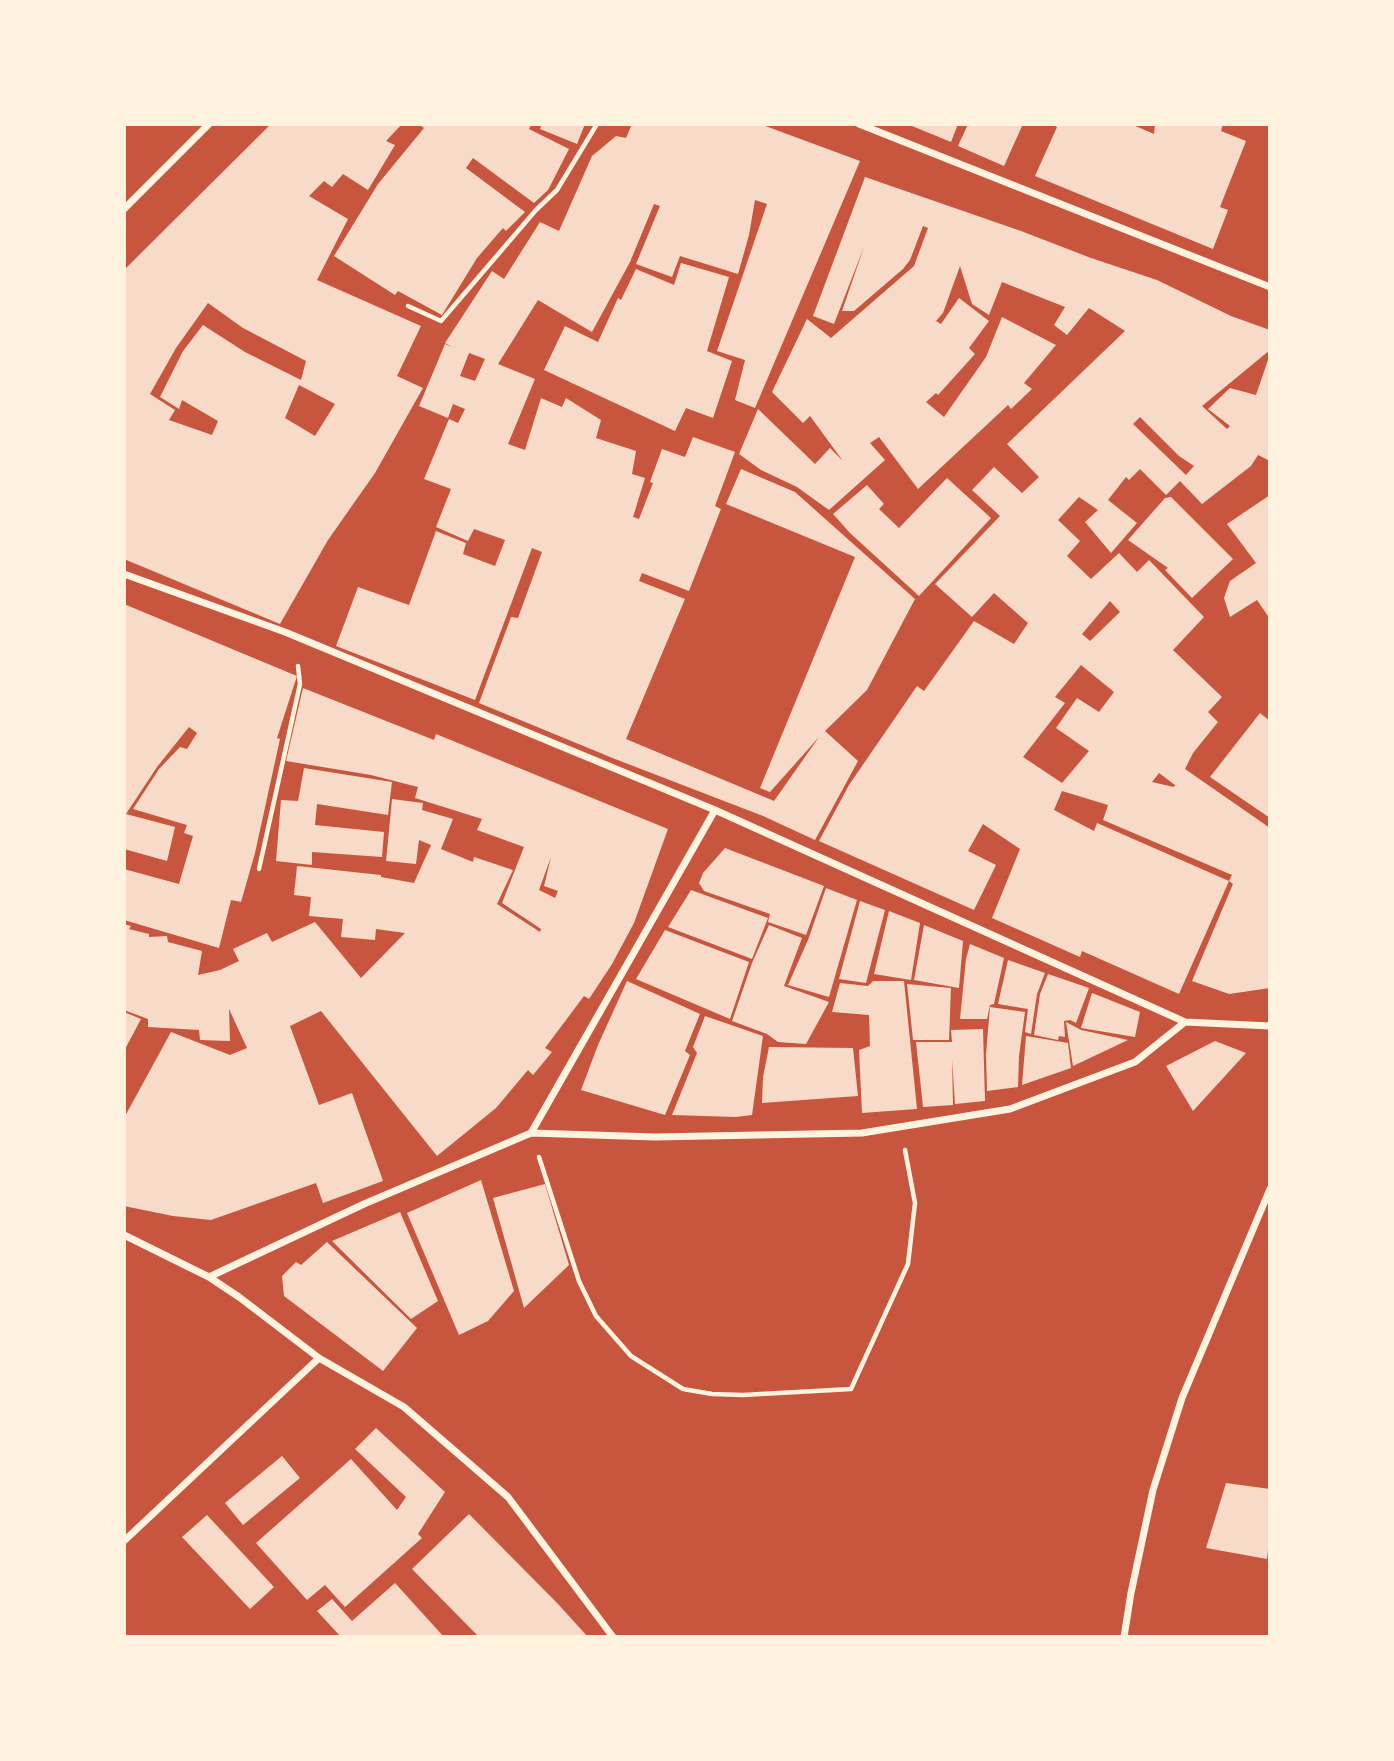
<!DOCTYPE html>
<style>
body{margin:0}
#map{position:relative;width:1394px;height:1761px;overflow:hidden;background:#c8553d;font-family:Inter,sans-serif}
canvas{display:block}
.frame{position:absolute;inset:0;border:126px solid #fff3e0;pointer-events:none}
</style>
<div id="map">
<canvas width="1394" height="1761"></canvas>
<div class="frame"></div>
</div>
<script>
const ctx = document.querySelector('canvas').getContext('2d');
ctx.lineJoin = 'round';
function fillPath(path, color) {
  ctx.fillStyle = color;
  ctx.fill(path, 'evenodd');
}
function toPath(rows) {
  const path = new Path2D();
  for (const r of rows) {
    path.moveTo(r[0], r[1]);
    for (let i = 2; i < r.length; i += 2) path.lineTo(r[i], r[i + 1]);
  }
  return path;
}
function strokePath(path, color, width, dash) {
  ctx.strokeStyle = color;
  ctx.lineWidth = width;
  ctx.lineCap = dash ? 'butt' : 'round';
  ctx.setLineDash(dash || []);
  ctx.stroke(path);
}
fillPath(toPath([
 [271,124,402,124,386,141,395,145,368,190,343,174,332,187,324,181,309,196,348,219,317,280,421,326,397,376,423,388,375,473,328,540,280,624,124,559,124,270],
 [208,303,243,328,306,361,301,380,245,352,203,325,183,351,160,397,179,409,182,400,218,421,212,435,169,420,175,410,150,394,176,348],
 [299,385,335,404,315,436,285,418],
 [418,124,531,124,529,129,569,149,548,190,534,203,473,158,466,168,525,212,506,231,503,228,477,258,442,315,398,291,395,295,334,256,378,184,424,128],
 [542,124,585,124,577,144,540,129],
 [632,124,760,124,860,161,755,408,735,400,745,360,717,351,767,204,755,200,749,235,738,274,680,256,672,277,636,264,660,206,654,204,630,262,592,332,538,300,498,364,535,379,508,444,525,450,541,398,562,407,566,398,601,420,596,438,636,451,632,474,645,478,633,517,639,519,653,483,650,482,662,449,685,457,693,437,735,452,715,506,721,509,689,591,642,573,639,581,685,599,626,739,774,801,819,737,770,792,760,788,855,557,726,504,741,469,795,492,915,599,867,690,825,731,858,761,815,840,763,816,615,759,479,703,511,617,518,618,542,552,532,548,475,700,336,646,358,587,409,605,436,531,466,543,463,554,495,566,505,540,474,529,468,541,436,527,451,489,424,479,449,419,458,423,465,409,453,404,448,418,419,406,445,344,452,347,445,343,492,271,504,279,540,222,559,231,592,156,616,136,626,138],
 [469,353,485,359,475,381,460,376],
 [907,124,958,124,951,142],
 [968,124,1023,124,1004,166,958,146],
 [1051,124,1131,124,1154,134,1155,124,1223,124,1221,131,1246,141,1220,207,1228,210,1213,249,1035,176,1057,127],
 [865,177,1021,231,1091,258,1157,280,1231,316,1270,330,1270,350,1202,406,1227,429,1230,426,1208,409,1230,388,1256,395,1270,354,1270,461,1258,455,1251,466,1202,504,1180,481,1166,495,1140,469,1129,480,1126,477,1108,500,1137,523,1111,553,1085,522,1098,510,1079,497,1058,520,1080,541,1067,556,1091,579,1119,553,1137,572,1149,560,1204,617,1173,650,1222,697,1208,712,1218,722,1193,753,1185,769,1270,828,1270,988,1229,994,1192,981,1233,884,1229,881,1232,875,1103,820,1108,805,1062,791,1054,810,1094,831,1097,823,1229,881,1179,994,1082,951,1080,957,992,918,1020,849,983,824,968,851,996,865,974,910,819,841,849,785,917,686,924,691,974,621,1014,644,1028,623,994,593,972,617,935,584,1000,516,972,490,994,467,1022,493,1039,477,1007,444,1125,331,1089,308,1067,335,1054,325,1065,307,1002,282,989,315,972,304,960,266,943,313,936,321,941,324,959,298,989,321,969,348,975,354,938,395,936,393,926,402,944,417,986,357,1002,317,1056,345,1024,383,1032,389,1011,409,1008,405,918,489,879,437,870,443,885,460,829,510,797,487,761,470,739,454,758,409,815,464,830,448,843,461,810,416,803,423,772,392,807,319,831,338,914,266,928,228,923,226,910,260,903,269,854,311,842,311,864,247,834,324,813,316],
 [1140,417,1179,456,1194,466,1186,475,1133,424],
 [1110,601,1120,612,1090,641,1082,634],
 [1081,665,1114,692,1099,712,1077,698,1056,728,1089,751,1062,783,1023,757,1065,703,1055,697],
 [1159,773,1175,785,1174,787,1152,782],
 [681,263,729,277,707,351,732,361,713,418,686,408,675,431,544,370,565,326,598,342,618,298,621,300,636,269,674,285],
 [947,478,991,518,919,596,850,533,833,514,867,485,884,504,879,509,899,528],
 [1270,495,1270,619,1257,600,1230,617,1224,598,1230,581,1256,563,1227,524],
 [1171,497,1233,559,1192,598,1165,570,1168,568,1128,540,1165,498],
 [124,604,297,676,277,738,280,739,255,853,241,902,231,900,219,948,124,920,124,869,179,884,193,836,184,833,187,825,133,809,159,769,180,747,187,749,197,733,189,727,157,767,126,814,175,827,167,861,124,849],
 [303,688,434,740,436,734,668,829,634,923,612,964,589,999,584,996,545,1048,552,1052,533,1075,528,1070,496,1108,437,1156,321,1011,290,1026,319,1105,352,1093,383,1181,323,1203,316,1183,211,1220,173,1216,124,1206,124,1118,171,1032,230,1055,247,1048,229,1009,230,1041,200,1040,199,1030,148,1027,148,1019,124,1010,124,924,131,926,129,929,149,934,149,937,167,936,168,942,202,951,198,975,220,970,239,961,233,949,267,933,272,942,315,922,361,978,405,933,376,929,375,940,341,937,343,919,309,916,311,897,294,895,297,866,381,875,381,877,414,883,431,845,419,840,416,864,386,861,392,799,423,803,422,810,453,819,441,849,473,862,474,857,513,870,497,904,540,932,541,929,502,903,524,847,477,830,482,819,415,798,418,787,371,775,286,761],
 [551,857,544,886,558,891,555,898,539,890],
 [1260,713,1270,721,1270,818,1210,777],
 [304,768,392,782,388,815,317,804,315,825,384,832,382,857,312,852,312,865,276,861,281,800,298,801],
 [725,848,824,886,806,935,768,922,770,914,704,891,699,883,703,873],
 [826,888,857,900,829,997,788,985,808,940],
 [691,890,768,918,752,959,668,927],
 [860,901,885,910,866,983,839,979],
 [889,911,920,923,911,980,874,974],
 [769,925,802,938,784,986,829,1002,806,1044,778,1042,767,1034,732,1021,752,963],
 [924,925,963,941,959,988,914,980],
 [665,930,749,962,730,1019,636,979],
 [970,944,1004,958,994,1004,990,1005,987,1019,960,1019,966,959],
 [1008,960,1045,973,1037,994,1031,1034,1025,1032,1028,1009,998,1004],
 [1048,974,1089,988,1076,1023,1070,1020,1064,1021,1065,1037,1059,1036,1058,1040,1034,1035,1040,994],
 [627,981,700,1014,685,1051,690,1055,665,1115,581,1090,598,1045],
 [873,981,904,981,917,1109,862,1113,859,1050,870,1046,869,1015,832,1012,840,983,868,986],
 [907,984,951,988,949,1040,913,1040],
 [1092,993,1140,1012,1135,1037,1081,1028],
 [990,1007,1025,1012,1019,1056,1018,1087,987,1091,986,1054],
 [124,1012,141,1019,124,1051],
 [705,1016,763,1036,752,1115,736,1117,672,1115,697,1053,693,1047],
 [1066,1022,1081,1030,1128,1040,1073,1066],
 [983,1029,985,1101,955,1104,952,1059,953,1105,923,1107,916,1042,952,1042,951,1030],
 [1026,1036,1068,1043,1071,1068,1022,1085],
 [1215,1041,1246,1053,1193,1111,1166,1066],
 [769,1047,853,1048,858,1096,762,1103,763,1077],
 [481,1180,514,1291,488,1321,459,1335,407,1213],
 [545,1184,569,1265,524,1308,493,1198],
 [400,1212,438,1301,411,1319,332,1241],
 [327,1242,417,1328,383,1371,284,1296,282,1276,296,1262,301,1265],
 [376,1428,445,1492,418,1534,422,1538,345,1607,325,1585,307,1600,256,1543,351,1459,397,1510,406,1497,355,1449],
 [282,1456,300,1478,243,1525,225,1503],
 [1226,1483,1270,1489,1270,1531,1267,1559,1206,1548],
 [469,1514,558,1604,588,1637,479,1637,412,1569],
 [207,1515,274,1587,250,1609,182,1537],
 [395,1583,444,1637,341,1637,317,1611,332,1599,352,1621]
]), '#f7dbc8');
strokePath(toPath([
 [408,306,441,321,536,210,557,190,597,124],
 [259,869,300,684,298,666],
 [539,1157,579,1281,596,1316,631,1356,683,1389,712,1394,743,1395,851,1389,908,1264,915,1203,905,1150]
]), '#fff3e0', 4.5);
strokePath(toPath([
 [859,124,1270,287],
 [124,209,209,124],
 [124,574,285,632,715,810,1185,1022,1270,1026],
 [531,1133,715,810],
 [124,1235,209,1277,239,1297,319,1358,404,1407,508,1497,613,1637],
 [209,1277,364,1204,531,1133,655,1137,862,1133,1010,1109,1135,1062,1185,1022],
 [124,1541,319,1358],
 [1124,1637,1131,1593,1153,1490,1182,1398,1270,1189]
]), '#fff3e0', 7);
</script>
